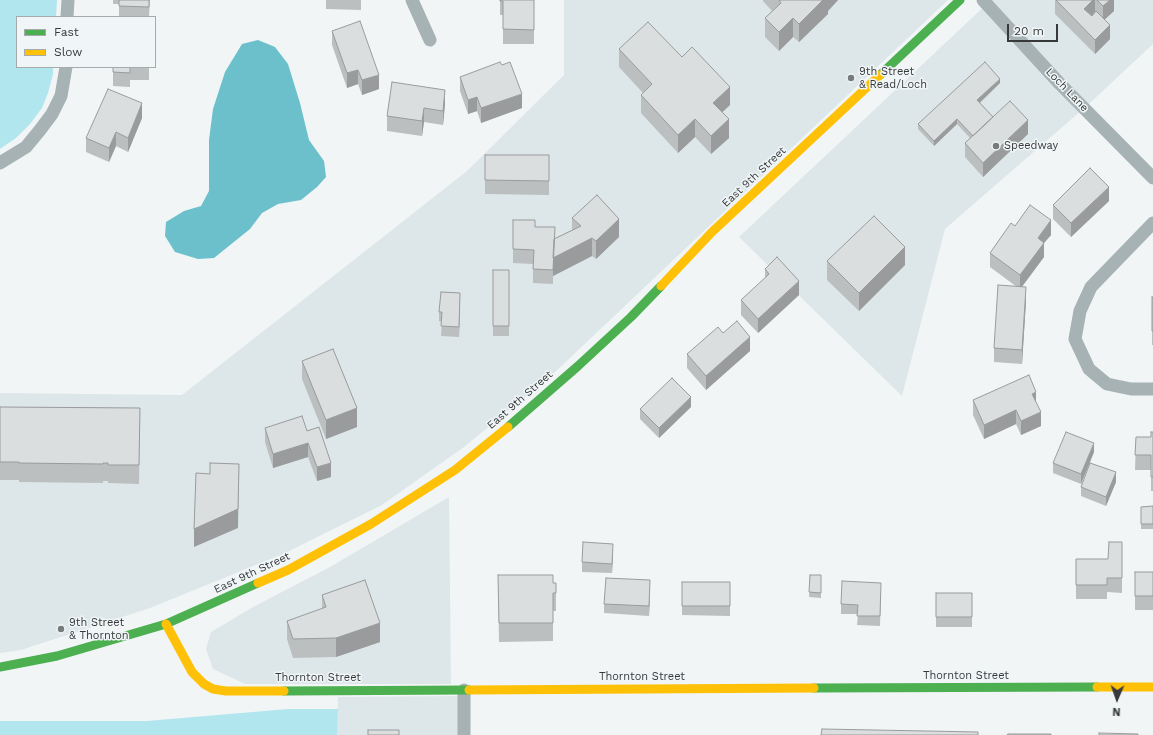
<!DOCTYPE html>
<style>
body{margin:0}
#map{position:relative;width:1153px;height:735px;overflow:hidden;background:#f1f5f6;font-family:"Work Sans",sans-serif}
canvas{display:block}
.legend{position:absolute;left:16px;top:16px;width:140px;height:52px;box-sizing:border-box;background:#f0f6f7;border:1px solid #a6aaab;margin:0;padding:5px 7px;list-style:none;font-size:12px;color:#37393a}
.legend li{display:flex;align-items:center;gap:8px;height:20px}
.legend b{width:20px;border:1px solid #a6aaab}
.north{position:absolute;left:1097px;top:679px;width:40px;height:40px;-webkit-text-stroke:3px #f0f6f7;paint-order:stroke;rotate:182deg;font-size:11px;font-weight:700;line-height:16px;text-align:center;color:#37393a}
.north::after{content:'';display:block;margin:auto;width:14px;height:18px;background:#37393a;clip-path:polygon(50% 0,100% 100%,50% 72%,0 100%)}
.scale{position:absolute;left:1007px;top:24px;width:51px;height:18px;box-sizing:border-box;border:2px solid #37393a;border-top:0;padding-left:5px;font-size:12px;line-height:14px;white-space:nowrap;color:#37393a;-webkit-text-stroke:3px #f0f6f7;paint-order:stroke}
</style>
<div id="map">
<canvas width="1153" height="735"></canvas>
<ul class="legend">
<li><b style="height:5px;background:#4caf50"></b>Fast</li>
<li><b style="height:5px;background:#ffc107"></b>Slow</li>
</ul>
<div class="north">N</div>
<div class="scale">20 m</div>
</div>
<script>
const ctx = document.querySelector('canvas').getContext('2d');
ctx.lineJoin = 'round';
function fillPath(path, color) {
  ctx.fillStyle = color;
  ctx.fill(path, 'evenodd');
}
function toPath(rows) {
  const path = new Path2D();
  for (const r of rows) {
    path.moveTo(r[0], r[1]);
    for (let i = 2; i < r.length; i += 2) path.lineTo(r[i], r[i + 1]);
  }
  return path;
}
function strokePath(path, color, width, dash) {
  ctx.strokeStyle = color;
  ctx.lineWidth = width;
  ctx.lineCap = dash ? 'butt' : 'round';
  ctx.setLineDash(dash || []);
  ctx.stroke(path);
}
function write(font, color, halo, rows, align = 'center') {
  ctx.font = font + ' "Work Sans",sans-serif';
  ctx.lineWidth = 3;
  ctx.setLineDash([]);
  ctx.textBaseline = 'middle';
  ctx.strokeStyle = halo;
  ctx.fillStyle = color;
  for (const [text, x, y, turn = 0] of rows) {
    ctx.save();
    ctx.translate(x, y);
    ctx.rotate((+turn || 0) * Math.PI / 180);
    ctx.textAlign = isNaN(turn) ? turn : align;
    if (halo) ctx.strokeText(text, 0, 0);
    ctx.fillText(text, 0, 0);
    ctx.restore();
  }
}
fillPath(toPath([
 [564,0,948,0,554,373,464,447,382,505,283,554,150,608,21,650,0,653,0,393,182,395,467,171,564,75],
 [991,0,1153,0,1153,44,1090,103,945,229,902,396,739,237],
 [449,497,451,684,245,684,213,669,206,649,211,632,253,607,330,567],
 [458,696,458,735,337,735,338,697]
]), '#dde7e9');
fillPath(toPath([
 [0,0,57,0,56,17,17,17,17,67,53,67,53,74,48,93,42,108,30,124,16,138,0,149],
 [288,709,338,709,337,735,0,735,0,721,147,721]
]), '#b2e6ee');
fillPath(toPath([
 [258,40,275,47,288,64,300,103,309,140,324,161,326,177,317,187,301,200,278,204,262,213,250,229,214,258,198,259,175,252,165,236,166,222,184,211,201,206,209,191,209,140,213,109,225,72,242,44]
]), '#6bc0cb');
strokePath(toPath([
 [412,0,430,40],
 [983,0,1060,84,1153,178],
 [67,17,68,0],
 [0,163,26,147,40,130,52,114,61,96,66,67],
 [1153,223,1091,287,1080,311,1075,339,1089,369,1107,384,1131,389,1153,389],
 [464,690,464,735]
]), '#a6b2b4', 13);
strokePath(toPath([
 [880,75,960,0],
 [508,427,578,366,631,317,661,286],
 [0,667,57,656,166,624,258,583],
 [814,688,1097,687],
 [284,691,469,690]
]), '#4caf50', 9);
strokePath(toPath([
 [661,286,712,232,880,75],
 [258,583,288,570,371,524,455,470,508,427],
 [166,624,192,672,204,684,213,689,226,691,284,691],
 [1097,687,1153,687],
 [469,690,814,688]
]), '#ffc107', 9);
fillPath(toPath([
 [113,0,150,0,149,17,119,17,119,4,113,4],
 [326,0,361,0,361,10,326,9],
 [500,0,534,0,534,44,503,44,503,15,500,15],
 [763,0,838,0,828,11,828,14,799,42,793,37,779,51,765,37,765,18,772,11,763,1],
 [1055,0,1114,0,1114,11,1104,20,1110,39,1095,54,1055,14],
 [332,31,379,89,362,95,358,84,347,88,332,45],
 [619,49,682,57,730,105,722,112,729,138,711,154,695,137,678,153,641,113,641,95,643,93,619,67],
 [113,67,149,67,149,80,130,80,130,87,113,86],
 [460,77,522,108,481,123,477,111,468,114,460,91],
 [1000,83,980,103,993,117,1028,134,983,177,965,157,965,143,970,138,957,124,934,146,918,129,918,124],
 [445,90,445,104,443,125,424,122,422,136,387,131,387,116],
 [142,118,128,152,116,146,109,162,86,152,86,138],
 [485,155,549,155,549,195,485,194],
 [1109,201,1071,237,1053,219,1053,205],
 [572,218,619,237,596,259,592,256,553,276,553,284,533,283,533,264,513,263,513,220,535,227,555,239,572,230],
 [1015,226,1051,235,1044,243,1044,257,1022,287,1026,301,1022,364,994,362,994,348,1017,287,990,267,990,253],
 [827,261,905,265,859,311,827,280],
 [765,269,799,295,758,333,741,315,741,300,765,278],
 [493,270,509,270,509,336,493,336],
 [1152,297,1153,297,1153,345,1152,345],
 [460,302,459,337,441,336,442,322,439,321,439,312],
 [723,333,750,351,706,390,687,368,687,354],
 [302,361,357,427,326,439,302,379],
 [973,400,1036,403,1041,426,1021,435,1016,424,984,439,973,415],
 [0,407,140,408,139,484,108,483,108,481,103,481,103,483,19,482,19,480,0,480],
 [691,407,659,438,640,419,640,409],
 [265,428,307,431,331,477,317,481,308,457,273,468,265,442],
 [1153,432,1153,491,1151,491,1151,470,1135,470,1136,437,1151,437],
 [1094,452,1081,484,1053,473,1053,463],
 [1116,482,1106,506,1081,496,1081,487],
 [1153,506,1153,529,1141,529,1141,507],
 [1122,542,1122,593,1107,592,1107,599,1076,599,1076,559,1108,559],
 [613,554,612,573,582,572,582,562],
 [1135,572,1153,572,1153,610,1135,610],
 [498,575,553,583,556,593,556,611,553,611,553,641,499,642],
 [810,575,821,575,821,598,809,597],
 [682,582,730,582,730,616,682,615],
 [650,590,649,616,604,613,604,604],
 [881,592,880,626,857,625,858,614,841,614,841,604],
 [936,593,972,593,972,627,936,627],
 [322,595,380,642,336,657,293,658,287,639,287,621,322,609]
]), '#bcbfc0');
fillPath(toPath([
 [823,0,838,0,828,11,828,14,799,42,799,24],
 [1093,0,1095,0,1095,12,1084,23,1084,9],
 [1110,0,1114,0,1114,11,1103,21,1103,6],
 [793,18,793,37,779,51,779,32],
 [1110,25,1110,39,1095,54,1095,40],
 [358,70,358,84,347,88,347,73],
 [379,75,379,89,362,95,362,80],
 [1000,79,1000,83,977,105,977,100],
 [730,87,730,105,713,121,713,103],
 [445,90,445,104,443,125,443,111],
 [522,94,522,108,481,123,481,108],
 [477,97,477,111,468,114,468,100],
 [142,103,142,118,128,152,128,138],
 [424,108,424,122,422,136,422,121],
 [695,119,695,137,678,153,678,135],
 [729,119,729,138,711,154,711,136],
 [957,119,957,124,934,146,934,141],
 [1028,120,1028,134,983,177,983,163],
 [116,132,116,146,109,162,109,148],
 [1109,187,1109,201,1071,237,1071,223],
 [619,219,619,237,596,259,596,241],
 [1051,220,1051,235,1044,243,1044,257,1020,289,1020,275,1038,238],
 [555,227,555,241,592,238,592,256,553,276,553,284,553,258],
 [905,247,905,265,859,311,859,293],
 [799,281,799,295,758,333,758,319],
 [1026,287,1026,301,1022,364,1022,350],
 [460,293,460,302,459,337,459,327],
 [750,337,750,351,706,390,706,376],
 [1036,392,1036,406,1032,394],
 [691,397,691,407,659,438,659,428],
 [357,408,357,427,326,439,326,420],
 [1016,410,1016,424,984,439,984,425],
 [1041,412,1041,426,1021,435,1021,421],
 [308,443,308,457,273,468,273,454],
 [1094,443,1094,452,1081,484,1081,474],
 [331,463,331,477,317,481,317,467],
 [239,464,238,528,194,547,194,529],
 [1116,472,1116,482,1106,506,1106,497],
 [613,544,613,554,612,573,612,564],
 [650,580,650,590,649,616,649,606],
 [380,623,380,642,336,657,336,638]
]), '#999b9c');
const building = toPath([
 [119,0,149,0,149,7,119,6,119,0],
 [500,0,534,0,534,30,503,29,503,1,500,1,500,0],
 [779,0,823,0,799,24,793,18,779,32,765,18,781,3,779,0],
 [1056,0,1093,0,1084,9,1092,16,1096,11,1110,25,1095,40,1056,0],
 [1097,0,1110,0,1103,6,1097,0],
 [360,21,379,75,362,80,358,70,347,73,332,31,360,21],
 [648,22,682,57,692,47,730,87,713,103,729,119,711,136,695,119,678,135,641,95,652,84,619,49,648,22],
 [500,62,502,65,510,62,522,94,481,108,477,97,468,100,460,77,500,62],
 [985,62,1000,79,977,100,993,117,973,136,957,119,934,141,918,124,985,62],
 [113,67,130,67,130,73,113,72,113,67],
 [392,82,445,90,443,111,424,108,422,121,387,116,392,82],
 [108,89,142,103,128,138,116,132,109,148,86,138,108,89],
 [1010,101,1028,120,983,163,965,143,1010,101],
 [485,155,549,155,549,181,485,180,485,155],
 [1090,168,1109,187,1071,223,1053,205,1090,168],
 [597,195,619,219,596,241,592,238,553,258,554,239,581,226,572,218,597,195],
 [1030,205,1051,220,1038,238,1044,243,1020,275,990,253,1011,223,1015,226,1030,205],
 [874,216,905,247,859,293,827,261,874,216],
 [513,220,535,220,535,227,555,227,553,270,533,269,534,250,513,249,513,220],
 [777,257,799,281,758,319,741,300,769,274,765,269,777,257],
 [493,270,509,270,509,326,493,326,493,270],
 [998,285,1026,287,1022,350,994,348,998,285],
 [441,292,460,293,459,327,441,326,442,312,439,312,441,292],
 [1152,297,1153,297,1153,331,1152,331,1152,297],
 [737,321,750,337,706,376,687,354,718,327,723,333,737,321],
 [333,349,357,408,326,420,302,361,333,349],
 [1029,375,1036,392,1032,394,1041,412,1021,421,1016,410,984,425,973,400,1029,375],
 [672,378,691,397,659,428,640,409,672,378],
 [0,407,140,408,139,465,108,465,108,463,103,463,103,464,19,463,19,462,0,462,0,407],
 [302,416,307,431,319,427,331,463,317,467,308,443,273,454,265,428,302,416],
 [1066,432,1094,443,1081,474,1053,463,1066,432],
 [1151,432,1153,432,1153,477,1151,477,1151,455,1135,455,1136,437,1151,437,1151,432],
 [210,463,239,464,238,509,194,529,196,473,210,474,210,463],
 [1090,463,1116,472,1106,497,1081,487,1090,463],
 [1153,506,1153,524,1141,524,1141,507,1153,506],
 [583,542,613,544,612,564,582,562,583,542],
 [1109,542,1122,542,1122,578,1107,578,1107,585,1076,585,1076,559,1108,559,1109,542],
 [1135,572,1153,572,1153,596,1135,596,1135,572],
 [498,575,553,575,553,583,556,583,556,593,553,593,553,623,499,623,498,575],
 [810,575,821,575,821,593,809,592,810,575],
 [606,578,650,580,649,606,604,604,606,578],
 [365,580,380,623,336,638,293,639,287,621,326,607,322,595,365,580],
 [842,581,881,583,880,616,857,616,858,605,841,604,842,581],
 [682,582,730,582,730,606,682,606,682,582],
 [936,593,972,593,972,617,936,617,936,593],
 [822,729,978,732,978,735,821,735,822,729],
 [368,730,399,730,399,735,368,735,368,730],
 [1099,733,1138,734,1138,735,1099,735,1099,733],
 [1008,734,1051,734,1051,735,1007,735,1008,734]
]);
fillPath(building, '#dbdedf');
strokePath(building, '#999b9c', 1);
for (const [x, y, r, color] of [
 [851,78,4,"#787b7c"],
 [996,146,4,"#787b7c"],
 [61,629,4,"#787b7c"]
]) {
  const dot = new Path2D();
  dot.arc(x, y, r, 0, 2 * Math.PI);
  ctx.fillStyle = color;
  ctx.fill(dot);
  strokePath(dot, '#f0f6f7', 1.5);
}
write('11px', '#37393a', '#f0f6f7', [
 ["9th Street",859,72],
 ["& Read/Loch",859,85],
 ["Speedway",1004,146],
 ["9th Street",69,623],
 ["& Thornton",69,636]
], 'left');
write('11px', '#37393a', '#f0f6f7', [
 ["Loch Lane",1067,90,46],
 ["East 9th Street",754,177,-43],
 ["East 9th Street",520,400,-41],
 ["East 9th Street",252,573,-25],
 ["Thornton Street",966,676],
 ["Thornton Street",642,677],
 ["Thornton Street",318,678]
]);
</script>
